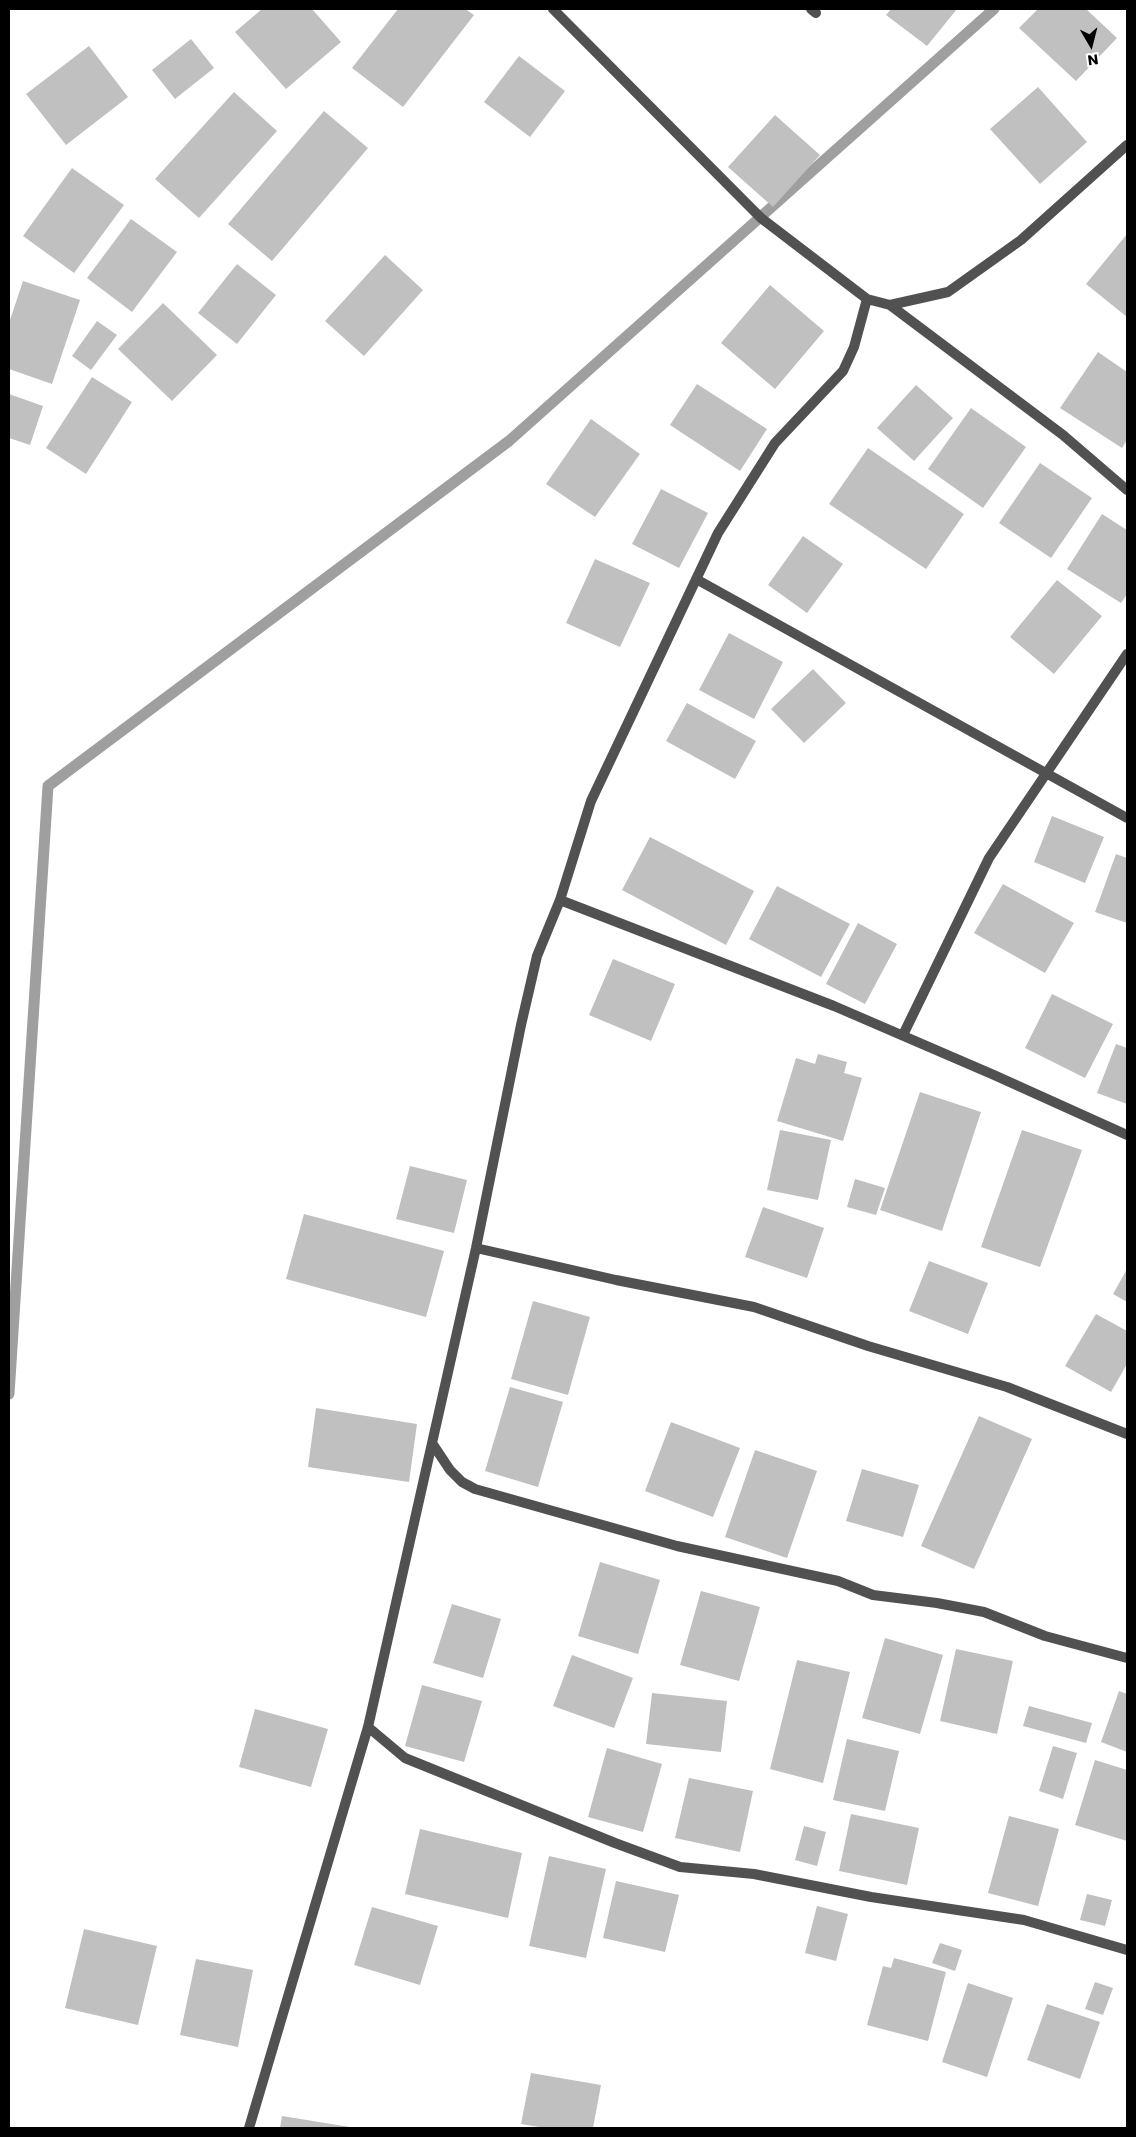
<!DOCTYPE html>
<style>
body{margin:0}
#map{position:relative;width:1136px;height:2137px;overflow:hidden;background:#fff;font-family:Poppins,sans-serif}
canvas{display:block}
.frame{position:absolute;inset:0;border:10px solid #000;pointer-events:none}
.north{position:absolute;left:1066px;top:20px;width:50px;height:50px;-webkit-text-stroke:4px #fff;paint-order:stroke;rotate:172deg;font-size:14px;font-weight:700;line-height:20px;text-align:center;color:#000}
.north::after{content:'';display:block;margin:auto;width:18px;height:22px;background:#000;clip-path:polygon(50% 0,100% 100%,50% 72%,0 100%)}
</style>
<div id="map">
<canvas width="1136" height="2137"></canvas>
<div class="frame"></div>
<div class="north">N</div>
</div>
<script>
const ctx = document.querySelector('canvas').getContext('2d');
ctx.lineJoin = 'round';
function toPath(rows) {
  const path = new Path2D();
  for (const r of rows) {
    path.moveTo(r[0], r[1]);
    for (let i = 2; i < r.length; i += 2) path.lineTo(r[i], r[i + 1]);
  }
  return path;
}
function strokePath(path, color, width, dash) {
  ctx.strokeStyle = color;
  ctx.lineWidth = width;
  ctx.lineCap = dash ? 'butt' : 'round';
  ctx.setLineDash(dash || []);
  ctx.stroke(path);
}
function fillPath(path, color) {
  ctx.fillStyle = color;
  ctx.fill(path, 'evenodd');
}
strokePath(toPath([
 [9,1394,48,786,509,441,994,9]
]), '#9f9f9f', 11);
fillPath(toPath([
 [262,9,312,9,341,42,286,89,235,32],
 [398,9,465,9,474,15,403,107,352,68],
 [891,9,957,9,927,46,886,15],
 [1038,9,1086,9,1117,38,1076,81,1019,28],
 [191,39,214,68,175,99,152,70],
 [89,46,128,97,66,145,26,94],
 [519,56,565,91,530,137,484,102],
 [1038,87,1087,142,1040,184,990,129],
 [234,92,277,131,199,218,155,179],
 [324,111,368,148,272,261,228,224],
 [775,115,820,155,773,207,728,167],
 [72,168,124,205,74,273,23,236],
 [131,219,177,252,132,312,87,278],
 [1127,234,1127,317,1086,284],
 [385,255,423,290,364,356,325,321],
 [237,264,276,295,237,344,198,313],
 [23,281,80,300,52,384,9,369,9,323],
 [770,285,824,331,775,389,721,343],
 [163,303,217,355,172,401,118,349],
 [97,321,117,335,91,370,72,356],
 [1098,352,1127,372,1127,440,1122,448,1060,408],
 [92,377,132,402,86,474,46,448],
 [697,384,767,429,740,471,670,425],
 [916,385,953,418,914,461,877,428],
 [9,394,43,406,30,445,9,438],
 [971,408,1026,447,983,508,928,469],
 [591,419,640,454,595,517,546,484],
 [868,448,964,514,926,569,829,504],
 [1040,463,1092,498,1051,558,999,523],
 [661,489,708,513,679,568,632,544],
 [1102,514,1127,530,1127,594,1121,603,1067,569],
 [803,536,843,564,807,613,768,585],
 [595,559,650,583,620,647,566,623],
 [1057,580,1102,616,1054,674,1010,637],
 [729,633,783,662,754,719,699,690],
 [813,669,846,703,804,743,771,709],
 [687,703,756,741,735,779,666,741],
 [1052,816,1104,837,1085,883,1034,862],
 [650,837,754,891,726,945,622,890],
 [1116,854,1127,858,1127,923,1095,912],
 [1003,884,1074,923,1045,973,974,933],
 [777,886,850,924,821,977,749,939],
 [858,923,897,944,865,1004,826,984],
 [613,959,675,984,651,1041,589,1015],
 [1052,994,1113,1024,1085,1078,1025,1048],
 [1116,1044,1127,1048,1127,1104,1097,1093],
 [818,1054,847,1062,844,1073,862,1078,843,1141,777,1121,796,1058,815,1064],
 [920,1092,981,1112,942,1231,880,1210],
 [780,1130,831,1140,818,1200,767,1190],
 [1022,1130,1082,1150,1040,1267,981,1247],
 [410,1166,467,1180,454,1233,396,1219],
 [855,1179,885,1188,876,1215,847,1207],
 [763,1207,824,1228,807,1278,745,1257],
 [304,1214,444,1251,426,1317,286,1279],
 [929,1261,988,1283,968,1334,909,1311],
 [1127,1269,1127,1302,1113,1294],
 [533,1301,590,1317,568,1395,511,1379],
 [1096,1314,1127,1331,1127,1364,1111,1392,1065,1366],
 [510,1387,563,1402,538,1487,485,1471],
 [316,1408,417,1424,409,1482,308,1467],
 [979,1416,1032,1439,974,1569,921,1546],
 [671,1422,740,1448,713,1517,645,1491],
 [755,1450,817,1471,787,1558,725,1537],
 [862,1469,919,1485,903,1537,846,1521],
 [600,1562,660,1580,638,1654,578,1636],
 [701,1591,760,1607,739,1681,680,1665],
 [452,1604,501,1619,483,1678,433,1663],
 [885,1638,943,1655,920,1734,862,1718],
 [956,1649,1013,1661,997,1734,940,1721],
 [572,1655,633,1678,614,1728,553,1706],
 [797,1660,850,1672,823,1783,770,1769],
 [422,1685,482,1701,464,1762,405,1746],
 [1119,1691,1127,1694,1127,1752,1101,1742],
 [652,1693,727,1701,721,1752,646,1744],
 [1029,1706,1092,1723,1086,1743,1023,1726],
 [255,1709,328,1729,311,1787,239,1767],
 [847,1739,899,1751,885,1811,833,1800],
 [1053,1746,1077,1753,1063,1799,1039,1791],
 [607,1748,662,1764,643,1832,588,1817],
 [1095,1760,1127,1770,1127,1841,1075,1825],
 [689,1778,753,1791,740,1852,675,1838],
 [851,1814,919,1828,907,1885,839,1871],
 [1009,1816,1059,1829,1038,1906,988,1893],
 [804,1826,826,1832,817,1866,795,1860],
 [420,1829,522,1853,508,1918,405,1894],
 [549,1856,606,1869,586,1958,529,1946],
 [616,1881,679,1895,665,1952,603,1938],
 [1087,1894,1112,1900,1105,1926,1080,1920],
 [817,1906,848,1914,836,1961,805,1953],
 [372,1907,438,1926,420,1985,354,1965],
 [84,1929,157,1946,138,2025,65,2008],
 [940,1943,962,1950,955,1971,932,1963],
 [894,1958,946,1972,928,2041,867,2025,883,1966,891,1968],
 [196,1959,253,1970,238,2047,180,2035],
 [1095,1982,1113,1988,1103,2015,1085,2009],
 [968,1983,1013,1998,987,2077,942,2062],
 [1047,2004,1100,2022,1080,2079,1027,2060],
 [531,2073,601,2085,593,2128,545,2128,521,2124],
 [282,2116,350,2127,350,2128,280,2128]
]), '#c0c0c0');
strokePath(toPath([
 [553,9,761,218,867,299,890,305,1063,435,1127,490],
 [811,9,816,13],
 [890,305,948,292,1021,240,1127,145],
 [696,579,1127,818],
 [560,900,834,1006,994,1075,1127,1135],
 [903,1035,989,858,1127,654],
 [476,1248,616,1280,754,1307,868,1346,1007,1387,1127,1434],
 [432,1443,450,1470,462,1482,475,1489,677,1546,838,1581,873,1595,937,1603,984,1612,1045,1636,1127,1658],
 [368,1727,405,1758,615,1843,680,1867,754,1874,871,1897,1024,1920,1127,1950],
 [249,2128,368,1727,476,1248,521,1025,537,956,560,900,591,801,718,533,775,443,843,371,854,347,867,299]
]), '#515151', 10);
</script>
